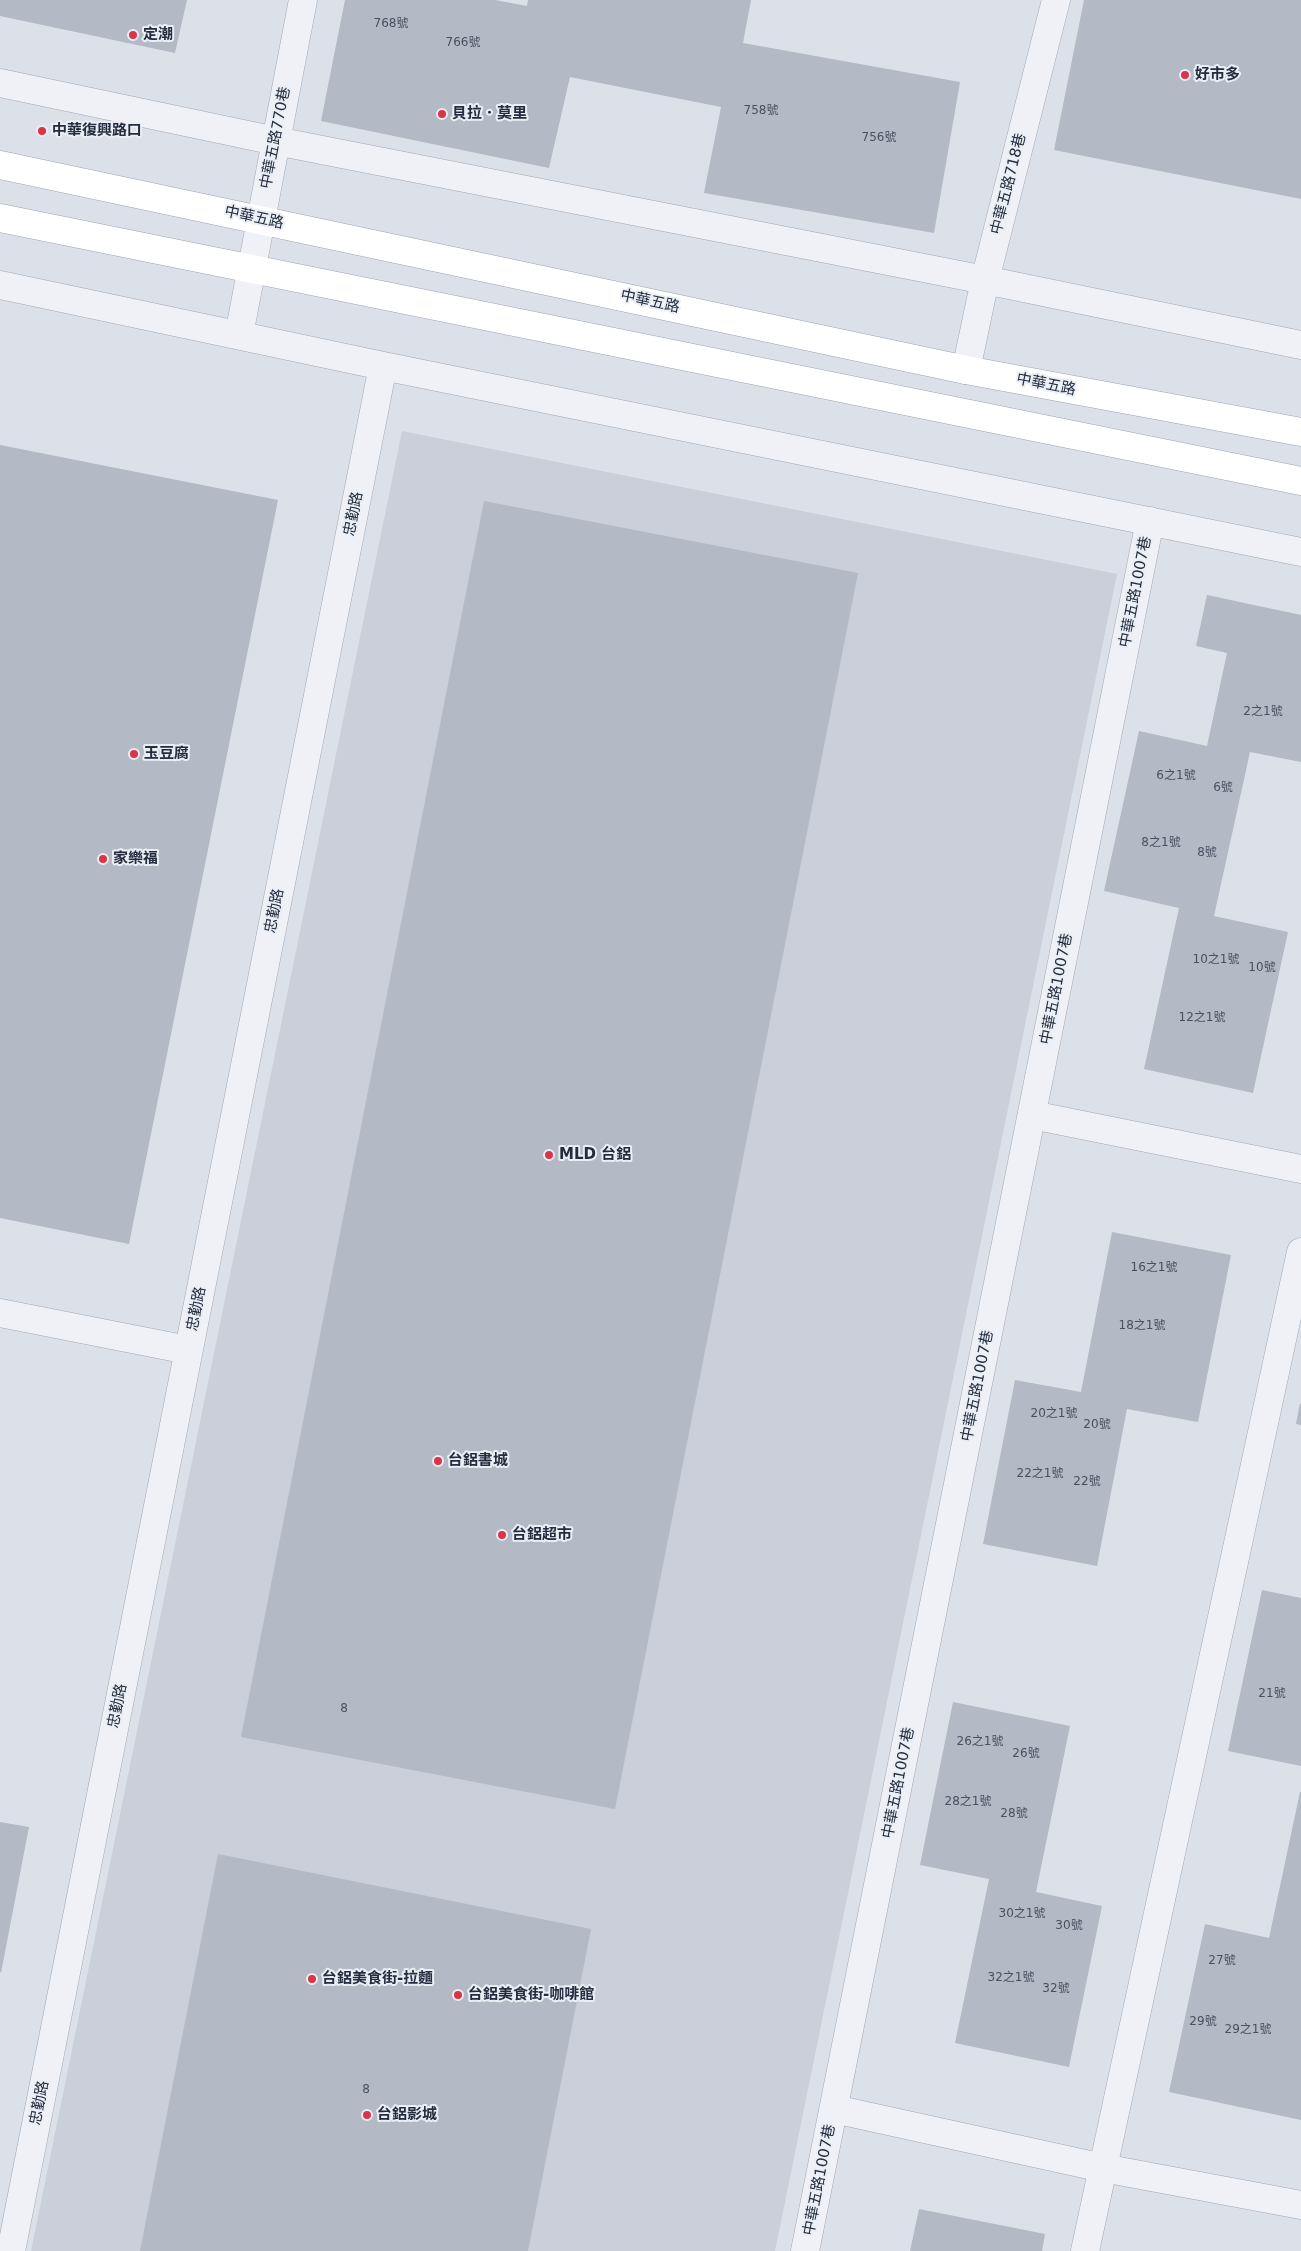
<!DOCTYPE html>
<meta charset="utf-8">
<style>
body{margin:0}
canvas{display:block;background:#dce0e8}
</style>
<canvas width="1301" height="2251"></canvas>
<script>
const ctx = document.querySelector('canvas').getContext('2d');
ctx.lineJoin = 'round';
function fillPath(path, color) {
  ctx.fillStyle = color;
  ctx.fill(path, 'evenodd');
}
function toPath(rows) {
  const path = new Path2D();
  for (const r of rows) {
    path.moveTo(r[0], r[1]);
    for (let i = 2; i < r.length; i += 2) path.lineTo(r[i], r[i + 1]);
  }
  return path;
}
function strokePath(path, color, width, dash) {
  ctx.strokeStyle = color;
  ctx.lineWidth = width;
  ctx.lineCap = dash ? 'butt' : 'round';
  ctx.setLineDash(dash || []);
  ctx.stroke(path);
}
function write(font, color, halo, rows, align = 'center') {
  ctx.font = font + ' "DejaVu Sans","Noto Sans TC",sans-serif';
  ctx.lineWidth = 4;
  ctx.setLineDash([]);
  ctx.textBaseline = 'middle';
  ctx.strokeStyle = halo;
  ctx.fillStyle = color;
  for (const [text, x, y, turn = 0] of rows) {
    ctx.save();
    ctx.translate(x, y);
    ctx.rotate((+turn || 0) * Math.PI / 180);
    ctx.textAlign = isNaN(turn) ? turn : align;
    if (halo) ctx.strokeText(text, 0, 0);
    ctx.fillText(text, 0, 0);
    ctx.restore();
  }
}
fillPath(toPath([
 [402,431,1117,574,775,2251,31,2251]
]), '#cacfda');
fillPath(toPath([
 [0,0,187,0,175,53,0,16],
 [345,0,495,0,527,6,528,0,751,0,743,43,960,82,934,233,704,193,721,107,570,77,549,168,321,121],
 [1084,0,1301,0,1301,199,1054,150],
 [0,445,278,500,129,1244,0,1218],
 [484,501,858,573,615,1809,241,1737],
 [1207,595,1301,615,1301,762,1250,752,1214,916,1288,932,1253,1093,1144,1069,1179,908,1104,891,1139,731,1207,746,1227,653,1196,646],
 [1112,1232,1231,1255,1198,1422,1127,1409,1097,1566,983,1544,1015,1380,1081,1392],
 [1300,1403,1301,1404,1301,1425,1296,1424],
 [1262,1590,1301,1598,1301,1766,1228,1751],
 [953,1702,1070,1726,1036,1892,1102,1906,1069,2067,955,2043,989,1879,920,1865],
 [1300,1792,1301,1792,1301,2120,1169,2092,1205,1924,1269,1938],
 [0,1822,29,1827,1,1973,0,1972],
 [218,1854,591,1929,528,2251,140,2251],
 [919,2209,1045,2234,1042,2251,910,2251]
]), '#b3b9c5');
const minor = toPath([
 [0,83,276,141,985,280,1301,345],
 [0,285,383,366,1301,552],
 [239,335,303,0],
 [966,370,985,280,1056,0],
 [1032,1115,1301,1169],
 [0,1313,188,1350],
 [834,2109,1103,2168,1301,2205],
 [11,2251,383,366],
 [805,2251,1150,521],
 [1085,2251,1301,1252]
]);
const major = toPath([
 [0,165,966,370,1301,432],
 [0,218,1301,481]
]);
strokePath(minor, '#a1a7b2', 29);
strokePath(major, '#9aa4b5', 29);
strokePath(minor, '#eff1f6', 28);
strokePath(major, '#fff', 28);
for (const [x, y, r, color] of [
 [133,35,5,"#db3347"],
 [1185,75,5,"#db3347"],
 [442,114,5,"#db3347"],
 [42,131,5,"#db3347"],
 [134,754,5,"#db3347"],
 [103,859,5,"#db3347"],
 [549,1155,5,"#db3347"],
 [438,1461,5,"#db3347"],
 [502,1535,5,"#db3347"],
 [312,1979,5,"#db3347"],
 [458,1995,5,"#db3347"],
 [367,2115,5,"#db3347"]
]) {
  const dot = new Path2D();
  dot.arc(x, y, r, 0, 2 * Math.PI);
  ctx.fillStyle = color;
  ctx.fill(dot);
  strokePath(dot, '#ebeff5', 2);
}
write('12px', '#485060', null, [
 ["768號",391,24],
 ["766號",463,43],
 ["758號",761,111],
 ["756號",879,138],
 ["2之1號",1263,712],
 ["6之1號",1176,776],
 ["6號",1223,788],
 ["8之1號",1161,843],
 ["8號",1207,853],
 ["10之1號",1216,960],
 ["10號",1262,968],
 ["12之1號",1202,1018],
 ["16之1號",1154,1268],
 ["18之1號",1142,1326],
 ["20之1號",1054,1414],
 ["20號",1097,1425],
 ["22之1號",1040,1474],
 ["22號",1087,1482],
 ["21號",1272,1694],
 ["8",344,1709],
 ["26之1號",980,1742],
 ["26號",1026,1754],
 ["28之1號",968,1802],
 ["28號",1014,1814],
 ["30之1號",1022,1914],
 ["30號",1069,1926],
 ["27號",1222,1961],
 ["32之1號",1011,1978],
 ["32號",1056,1989],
 ["29號",1203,2022],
 ["29之1號",1248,2030],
 ["8",366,2090]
]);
write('bold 15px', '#242d3f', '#ebeff5', [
 ["定潮",143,35],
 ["好市多",1195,75],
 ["貝拉．莫里",452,114],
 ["中華復興路口",52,131],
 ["玉豆腐",144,754],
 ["家樂福",113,859],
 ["MLD 台鋁",559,1155],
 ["台鋁書城",448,1461],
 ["台鋁超市",512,1535],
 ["台鋁美食街-拉麵",322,1979],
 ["台鋁美食街-咖啡館",468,1995],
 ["台鋁影城",377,2115]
], 'left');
write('15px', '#242d3f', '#ebeff5', [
 ["中華五路770巷",276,138,-79],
 ["中華五路718巷",1009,184,-76],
 ["中華五路",254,218,12],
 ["中華五路",650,302,12],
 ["中華五路",1046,385,11],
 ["忠勤路",354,514,-79],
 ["中華五路1007巷",1136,592,-79],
 ["忠勤路",275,911,-79],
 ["中華五路1007巷",1057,989,-79],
 ["忠勤路",197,1309,-79],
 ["中華五路1007巷",978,1386,-79],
 ["忠勤路",118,1706,-79],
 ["中華五路1007巷",899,1783,-79],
 ["忠勤路",40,2103,-79],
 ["中華五路1007巷",820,2180,-79]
]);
</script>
